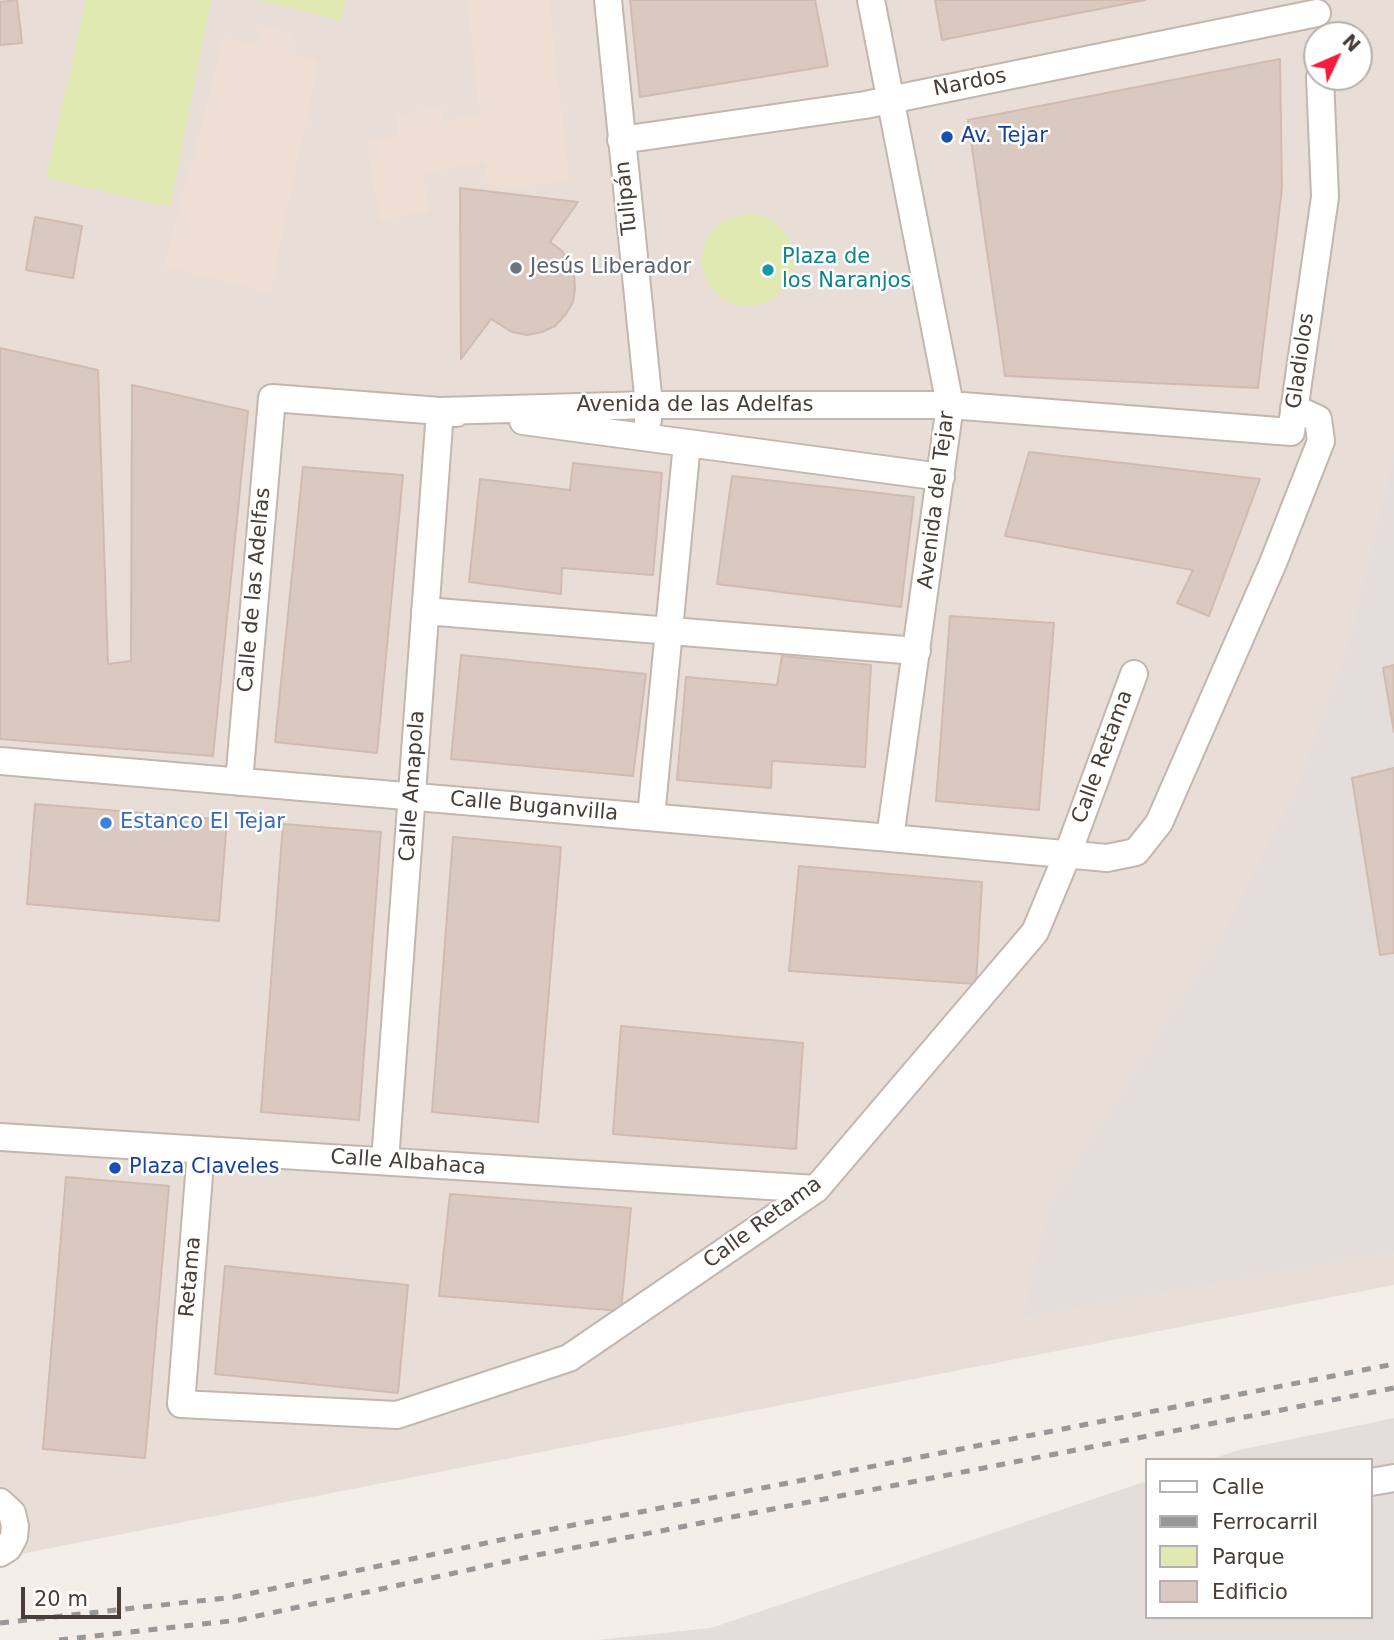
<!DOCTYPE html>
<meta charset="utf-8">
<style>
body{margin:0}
#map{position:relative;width:1394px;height:1640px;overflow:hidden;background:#f4eee9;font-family:"DejaVu Sans",sans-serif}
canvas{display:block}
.legend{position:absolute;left:1145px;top:1458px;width:228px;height:161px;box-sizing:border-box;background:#fff;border:2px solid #b6b1af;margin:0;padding:9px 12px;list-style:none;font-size:21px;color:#483d37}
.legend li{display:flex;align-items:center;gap:14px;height:35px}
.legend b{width:35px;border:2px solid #b6b1af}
.north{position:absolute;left:1303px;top:21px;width:70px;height:70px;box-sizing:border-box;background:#fff;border:2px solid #b6b1af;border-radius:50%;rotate:46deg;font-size:19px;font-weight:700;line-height:28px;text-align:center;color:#483d37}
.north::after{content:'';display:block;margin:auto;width:24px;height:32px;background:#fa1a3a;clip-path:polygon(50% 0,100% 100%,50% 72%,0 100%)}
.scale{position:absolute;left:21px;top:1587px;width:100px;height:32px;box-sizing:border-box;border:4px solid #483d37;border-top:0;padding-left:9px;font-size:21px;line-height:24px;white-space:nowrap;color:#483d37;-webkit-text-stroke:5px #fff;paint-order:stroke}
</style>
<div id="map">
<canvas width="1394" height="1640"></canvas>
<ul class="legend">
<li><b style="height:9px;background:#fff"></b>Calle</li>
<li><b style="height:9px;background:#989898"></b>Ferrocarril</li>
<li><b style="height:19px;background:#e0e9b2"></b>Parque</li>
<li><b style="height:19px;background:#d9c9c1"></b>Edificio</li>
</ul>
<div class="north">N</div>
<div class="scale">20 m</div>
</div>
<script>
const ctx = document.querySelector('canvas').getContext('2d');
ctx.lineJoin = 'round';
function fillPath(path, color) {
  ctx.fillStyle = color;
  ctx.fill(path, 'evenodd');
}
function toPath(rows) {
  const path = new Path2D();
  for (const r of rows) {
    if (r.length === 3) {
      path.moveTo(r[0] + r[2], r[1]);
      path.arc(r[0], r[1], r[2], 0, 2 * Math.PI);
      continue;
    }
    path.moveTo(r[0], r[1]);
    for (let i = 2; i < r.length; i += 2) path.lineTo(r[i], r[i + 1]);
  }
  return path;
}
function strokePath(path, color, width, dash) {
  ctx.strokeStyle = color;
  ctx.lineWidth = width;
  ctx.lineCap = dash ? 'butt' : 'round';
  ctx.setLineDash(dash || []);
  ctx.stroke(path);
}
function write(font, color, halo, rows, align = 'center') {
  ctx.font = font + ' "DejaVu Sans",sans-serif';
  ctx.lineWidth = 5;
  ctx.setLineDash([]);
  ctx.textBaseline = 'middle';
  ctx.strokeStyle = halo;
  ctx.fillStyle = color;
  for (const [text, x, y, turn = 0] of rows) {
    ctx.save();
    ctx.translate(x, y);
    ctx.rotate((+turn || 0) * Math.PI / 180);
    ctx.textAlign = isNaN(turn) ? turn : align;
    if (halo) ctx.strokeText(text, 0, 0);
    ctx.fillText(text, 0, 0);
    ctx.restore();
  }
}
fillPath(toPath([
 [0,0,1394,0,1394,1285,0,1558],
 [1317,35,1359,35,1359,77,1317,77]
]), '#e8ded7');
fillPath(toPath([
 [1394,455,1394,1252,1023,1317,1051,1202,1223,934,1295,792,1350,640],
 [1394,1418,1394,1640,596,1640,711,1628,1147,1481,1147,1617,1371,1617,1371,1460,1209,1460,1239,1450]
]), '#e4ddda');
fillPath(toPath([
 [467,0,549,0,569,181,488,190,485,162,423,173,429,211,380,220,366,142,399,136,396,115,441,107,443,121,480,114],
 [264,25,291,35,287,54,319,59,270,292,164,267,224,38,256,45]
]), '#eeded3');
fillPath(toPath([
 [86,0,211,0,170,207,46,178],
 [256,0,346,0,341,20],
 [748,260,46]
]), '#e0e9b2');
const building = toPath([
 [17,0,22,43,0,45,0,2,17,0],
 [630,0,815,0,828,66,640,97,630,0],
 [935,0,1145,0,942,40,935,0],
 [1280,59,1282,188,1258,388,1005,376,968,120,1280,59],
 [460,188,578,202,550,242,561,250,570,262,574,274,575,289,573,302,566,314,555,326,542,332,527,335,512,332,491,319,461,359,460,188],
 [35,217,82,226,73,278,26,270,35,217],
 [0,348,98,370,108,664,131,661,132,385,248,411,213,756,0,739,0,348],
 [1029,452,1260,479,1209,616,1177,603,1193,570,1005,536,1029,452],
 [573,463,662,473,653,575,562,568,561,594,469,582,480,479,570,490,573,463],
 [303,467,403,475,377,753,275,742,303,467],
 [732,476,914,497,901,607,717,584,732,476],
 [950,616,1054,623,1039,810,936,801,950,616],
 [461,655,646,674,633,776,451,759,461,655],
 [782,656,871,665,865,767,772,761,771,788,677,780,686,677,777,685,782,656],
 [1394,665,1394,732,1383,668,1394,665],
 [1394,768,1394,953,1380,955,1352,778,1394,768],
 [35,804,227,820,219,921,27,904,35,804],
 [283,824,381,832,359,1120,261,1112,283,824],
 [453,837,561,847,538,1122,432,1112,453,837],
 [799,866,982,882,976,984,789,971,799,866],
 [621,1026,803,1043,796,1149,613,1134,621,1026],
 [66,1177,169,1186,145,1458,43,1449,66,1177],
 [450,1194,631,1208,621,1311,439,1296,450,1194],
 [225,1266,408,1285,398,1393,215,1374,225,1266]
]);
fillPath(building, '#d9c9c1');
strokePath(building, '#d1bbb1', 2);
const street = toPath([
 [608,0,649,405,648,420],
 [871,0,950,405,890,838],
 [621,140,865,105,1317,13],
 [523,421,941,477],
 [425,611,917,651],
 [0,761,890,838,1107,858,1136,852,1159,823,1273,563,1321,441,1318,419,1294,408],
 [239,782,272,398,440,411,649,405,950,405,1291,432,1325,197,1320,77],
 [651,817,687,443],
 [0,1137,816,1189],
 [201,1150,181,1404,397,1415,569,1358,816,1189,1035,932,1068,853,1134,674],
 [385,1161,440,411,457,413],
 [1371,1482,1394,1478],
 [0,1502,12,1513,15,1526,14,1537,8,1548,0,1553]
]);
strokePath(street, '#c3b6ae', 30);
strokePath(street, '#fff', 26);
strokePath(toPath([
 [0,1623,234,1597,533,1533,1394,1364],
 [59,1640,239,1620,537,1555,1394,1388]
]), '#989898', 5, [9, 9]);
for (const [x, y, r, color] of [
 [947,137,7,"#1a4fb4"],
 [516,268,7,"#6b7280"],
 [768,270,7,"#0f9aa8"],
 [106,823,7,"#3f7fe0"],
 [115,1168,7,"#1a4fb4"]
]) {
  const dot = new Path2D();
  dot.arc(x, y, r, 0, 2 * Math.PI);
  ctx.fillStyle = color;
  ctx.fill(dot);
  strokePath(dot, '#fff', 2.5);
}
write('21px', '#483d37', '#fff', [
 ["Nardos",970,83,-11],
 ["Tulipán",627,198,-96],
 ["Gladiolos",1301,361,-82],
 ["Avenida de las Adelfas",695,406],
 ["Avenida del Tejar",937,500,-83],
 ["Calle de las Adelfas",255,590,-85],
 ["Calle Retama",1103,757,-70],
 ["Calle Amapola",413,786,-86],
 ["Calle Buganvilla",534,807,5],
 ["Calle Albahaca",408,1163,4],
 ["Calle Retama",763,1223,-36],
 ["Retama",191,1277,-85]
]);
write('21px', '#164399', '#fff', [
 ["Av. Tejar",961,137],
 ["Plaza Claveles",129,1168]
], 'left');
write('21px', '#0d838f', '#fff', [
 ["Plaza de",782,258],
 ["los Naranjos",782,282]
], 'left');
write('21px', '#5b616d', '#fff', [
 ["Jesús Liberador",530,268]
], 'left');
write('21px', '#366cbe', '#fff', [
 ["Estanco El Tejar",120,823]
], 'left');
</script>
